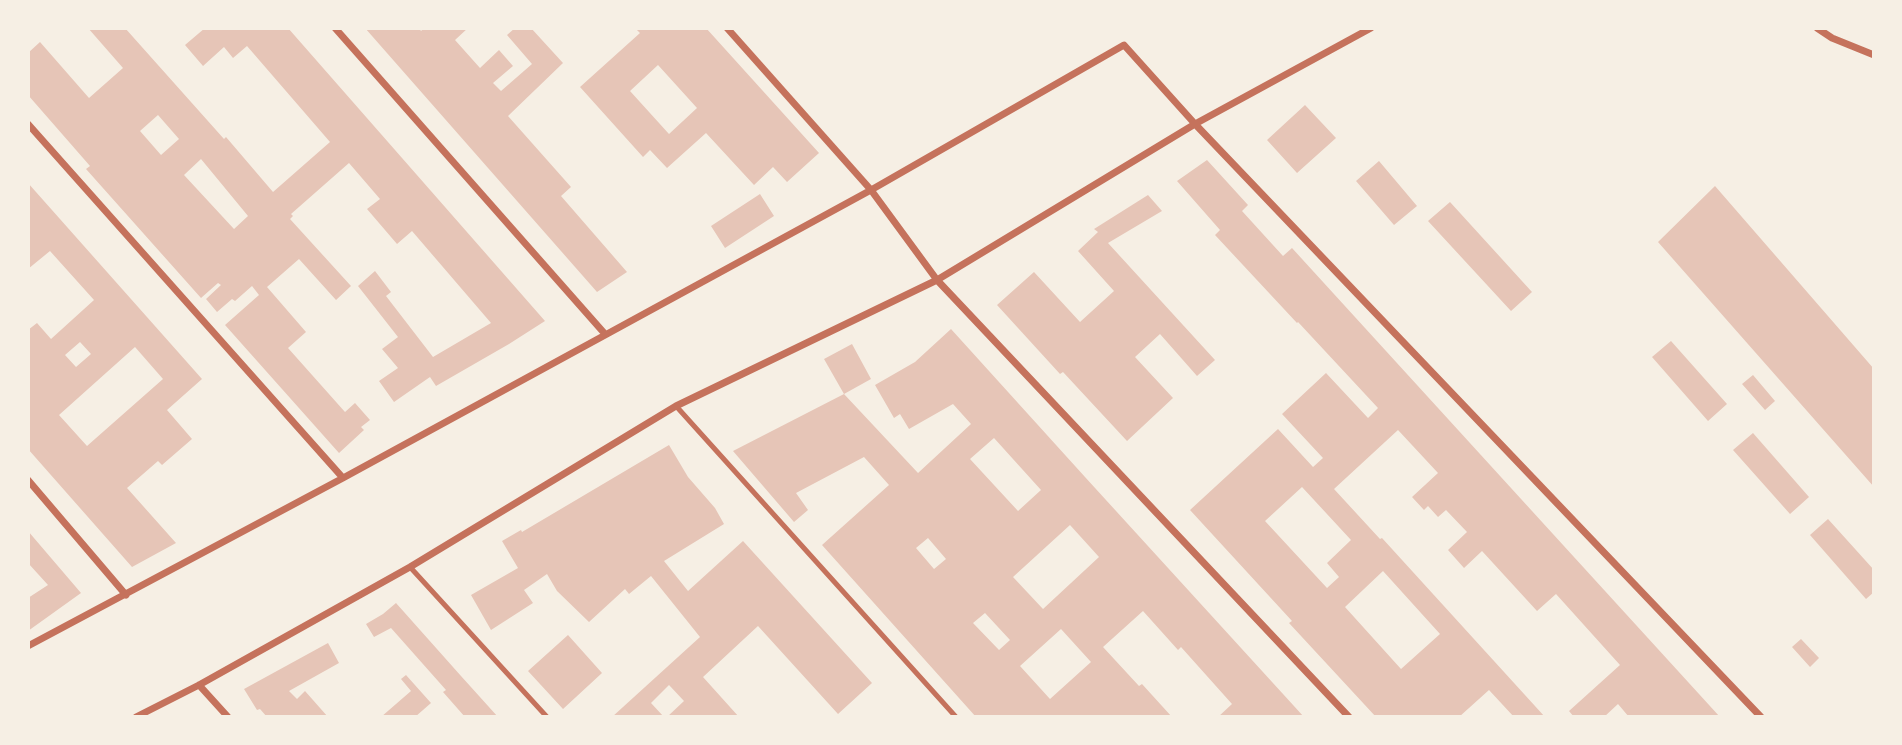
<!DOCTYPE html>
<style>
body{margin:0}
#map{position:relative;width:1902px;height:745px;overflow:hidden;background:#f6efe4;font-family:"PT Sans Narrow",sans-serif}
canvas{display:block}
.frame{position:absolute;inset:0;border:30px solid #f6efe4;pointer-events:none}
</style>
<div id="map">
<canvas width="1902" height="745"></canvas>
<div class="frame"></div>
</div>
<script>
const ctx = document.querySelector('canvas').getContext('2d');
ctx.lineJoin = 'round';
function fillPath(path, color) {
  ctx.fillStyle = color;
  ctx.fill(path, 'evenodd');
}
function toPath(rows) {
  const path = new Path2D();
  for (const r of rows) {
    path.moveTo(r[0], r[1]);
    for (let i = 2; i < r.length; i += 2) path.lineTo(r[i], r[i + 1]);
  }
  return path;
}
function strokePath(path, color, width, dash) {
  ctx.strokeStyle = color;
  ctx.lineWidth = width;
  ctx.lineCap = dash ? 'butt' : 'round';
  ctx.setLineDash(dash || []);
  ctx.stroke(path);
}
fillPath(toPath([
 [88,28,125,28,224,139,226,137,273,192,330,142,247,46,233,58,224,47,203,66,185,45,205,28,288,28,545,321,509,344,436,386,430,377,394,402,379,381,398,368,382,349,398,337,358,286,375,271,391,292,386,296,433,357,491,323,412,231,397,244,367,209,380,199,349,163,291,214,293,216,290,219,351,286,336,300,299,259,267,287,306,332,288,348,345,412,355,403,370,420,361,427,364,430,339,453,225,325,259,295,252,286,235,301,232,299,217,312,206,299,221,285,218,283,201,298,86,169,90,166,28,95,28,53,40,42,89,98,123,68],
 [158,115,179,139,161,155,140,131],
 [201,159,248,216,234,229,184,175],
 [365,28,419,28,421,31,424,28,468,28,455,40,480,68,499,50,513,66,493,83,501,91,532,64,507,35,515,28,531,28,563,63,508,116,571,187,561,196,627,272,597,292],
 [635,28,706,28,819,153,787,182,773,167,754,185,706,133,667,168,650,150,643,157,580,87,640,33],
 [658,65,697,108,669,134,630,91],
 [1305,105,1336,138,1297,173,1267,140],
 [1207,160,1248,205,1242,211,1283,256,1292,248,1720,717,1629,717,1618,704,1604,717,1574,717,1569,711,1620,665,1556,594,1537,611,1482,551,1464,568,1448,550,1467,532,1446,510,1438,517,1428,506,1424,510,1412,497,1438,473,1398,430,1334,489,1380,539,1382,538,1545,717,1514,717,1489,690,1459,717,1376,717,1289,623,1292,621,1190,510,1278,429,1313,467,1323,458,1282,414,1326,373,1368,418,1378,408,1298,322,1297,323,1215,235,1220,230,1177,181],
 [1302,487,1351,540,1327,563,1339,577,1327,588,1265,521],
 [1383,571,1440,634,1401,669,1345,607],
 [1379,161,1417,206,1394,225,1356,181],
 [28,183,202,379,167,410,192,439,162,465,158,461,127,488,176,543,132,567,28,449,28,330,37,323,51,339,94,300,50,251,28,269],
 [80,342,91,354,76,367,65,355],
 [135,347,163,379,87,446,59,415],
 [1715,186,1874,369,1874,487,1658,242],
 [760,194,774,216,725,248,711,226],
 [1148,195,1162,211,1108,243,1215,360,1197,376,1160,334,1135,357,1173,398,1127,441,1063,372,1060,374,997,305,1034,272,1080,322,1114,291,1078,251,1098,232,1094,229],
 [1450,202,1532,292,1511,311,1428,221],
 [951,329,1085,477,1304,717,1218,717,1232,704,1181,647,1178,650,1143,611,1103,647,1139,686,1142,684,1172,717,976,717,822,545,889,485,864,457,796,493,808,510,794,522,733,451,844,394,918,473,971,424,953,404,909,429,900,414,894,418,875,385,915,362],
 [994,438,1041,490,1018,511,970,459],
 [1070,525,1099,557,1043,609,1013,577],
 [928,538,946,559,934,569,916,548],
 [985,613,1010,640,999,650,973,623],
 [1061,629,1091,662,1050,699,1020,666],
 [1671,341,1727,404,1708,421,1652,357],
 [852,344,871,379,844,394,824,359],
 [1753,375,1775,401,1765,410,1742,384],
 [1753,433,1809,497,1790,514,1733,450],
 [669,445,688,477,715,508,724,524,664,561,688,591,743,541,872,683,838,714,758,626,703,677,739,717,667,717,684,701,669,685,651,703,664,717,612,717,700,637,651,576,629,594,625,589,589,622,557,591,547,574,524,590,533,603,491,630,471,595,518,568,502,541,521,530,522,532],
 [1828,519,1874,570,1874,592,1866,599,1810,535],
 [28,531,81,593,28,631,28,598,48,585,28,563],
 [396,603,461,676,498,717,465,717,443,692,446,690,391,628,374,637,366,624,383,614],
 [568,635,602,673,563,709,528,671],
 [1801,639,1819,658,1810,667,1792,647],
 [328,643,339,663,289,691,297,699,305,691,328,717,267,717,260,709,257,710,244,689],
 [406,675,431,703,415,717,381,717,411,691,401,679]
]), '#e6c5b7');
strokePath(toPath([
 [676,406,956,717],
 [410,567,547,717]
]), '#c5725c', 5);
strokePath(toPath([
 [335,28,605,334],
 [727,28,871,190,937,280,1349,717],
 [1817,28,1832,38,1874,55],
 [28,124,343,478],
 [28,480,126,595],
 [28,646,343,478,871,190,1124,45,1195,124,1761,717],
 [199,685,228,717],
 [136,717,199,685,410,567,676,406,937,280,1195,124,1371,28]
]), '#c5725c', 7);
</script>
